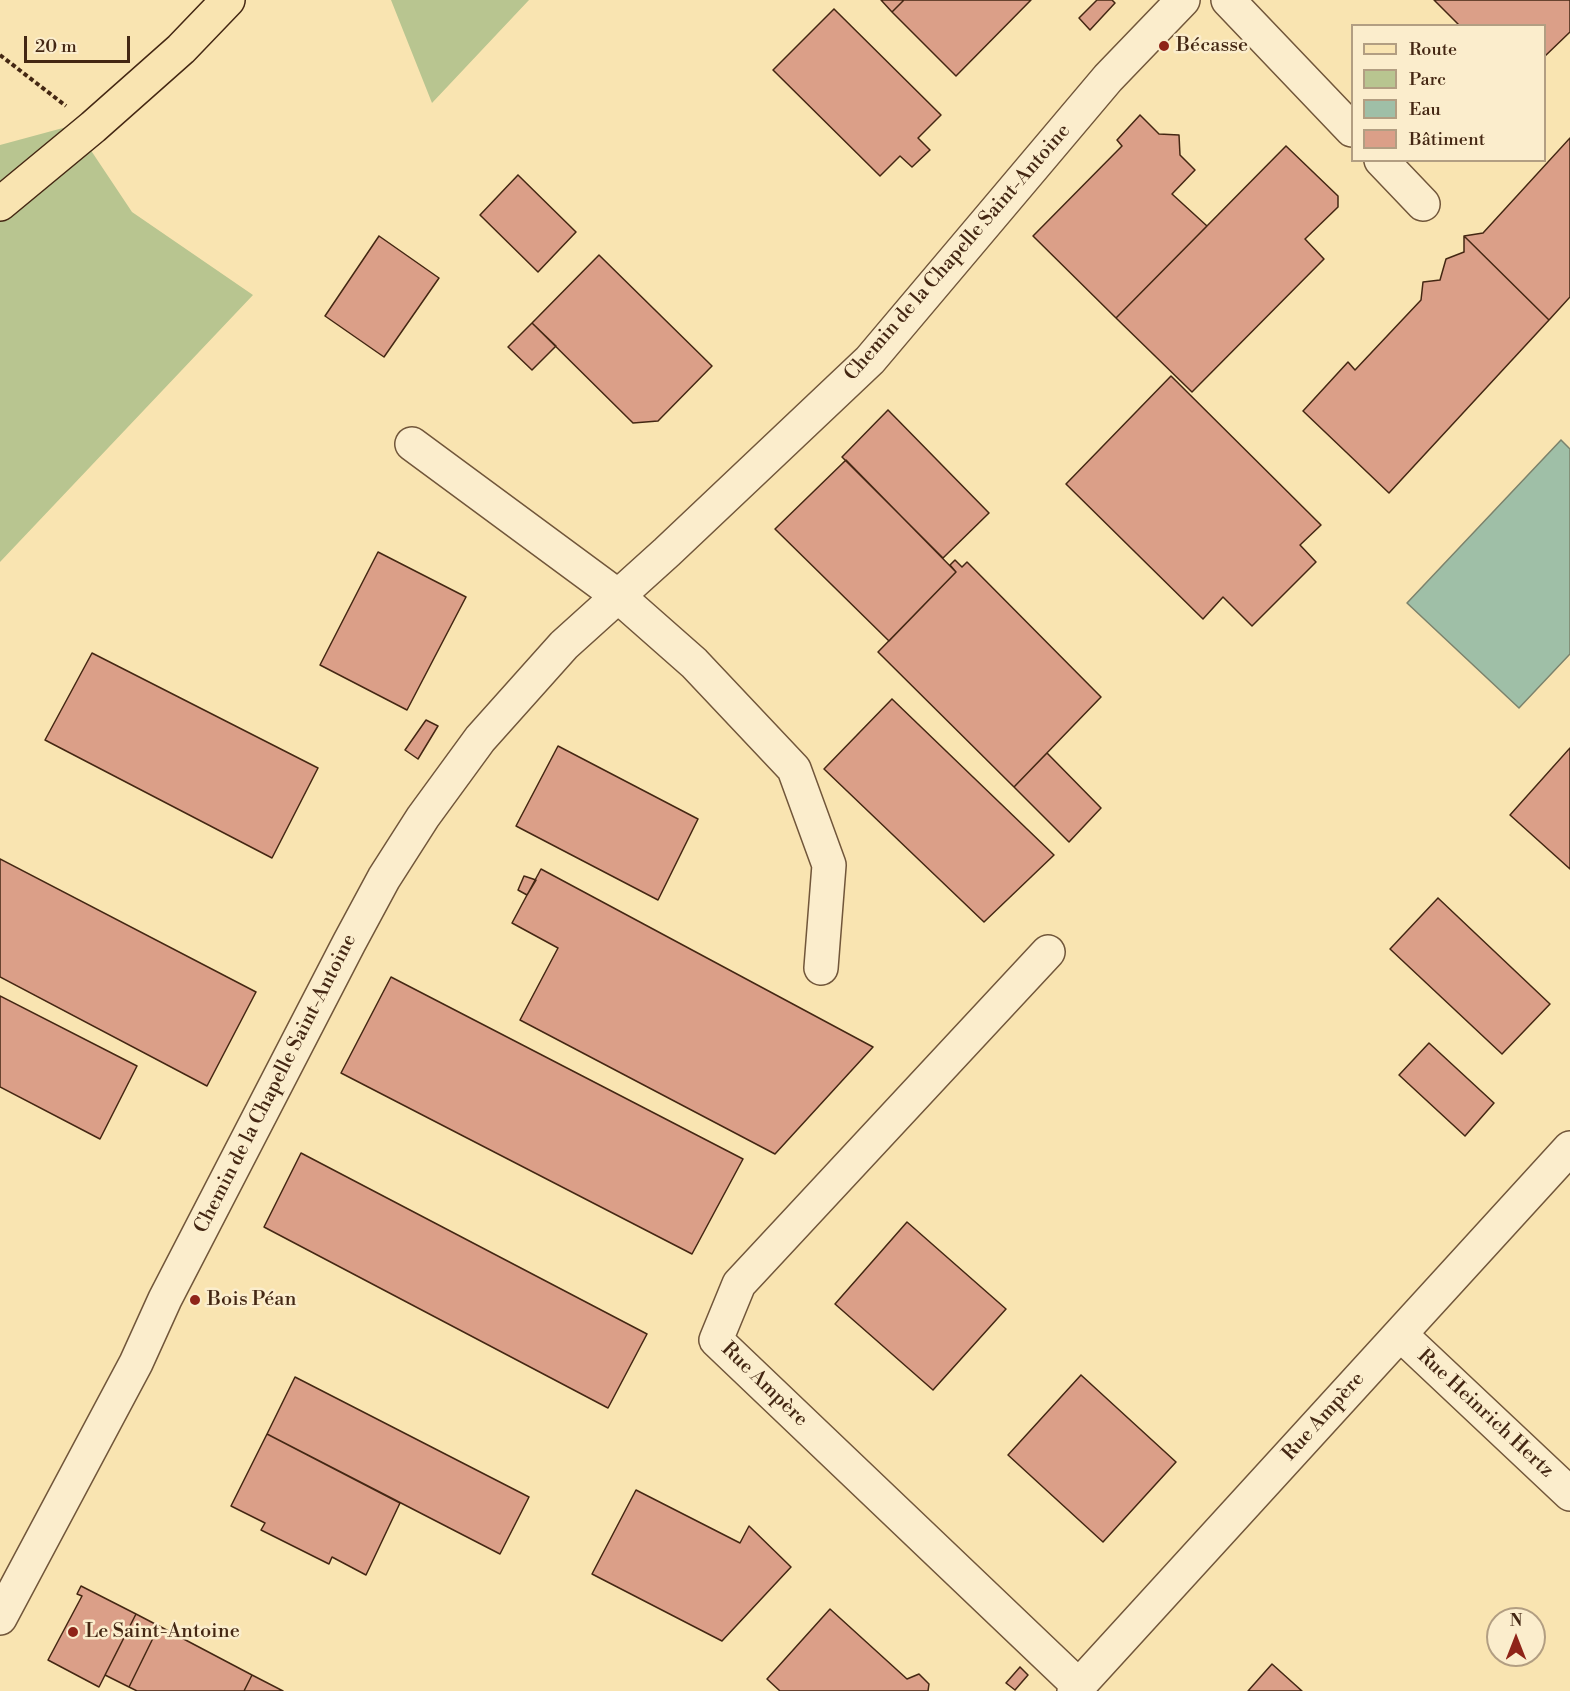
<!DOCTYPE html>
<meta charset="utf-8">
<style>
body{margin:0}
#map{position:relative;width:1570px;height:1691px;overflow:hidden;background:#f9e4b1;font-family:"Libre Bodoni",serif}
canvas{display:block}
.legend{position:absolute;left:1351px;top:24px;width:195px;height:138px;box-sizing:border-box;background:#fbedcc;border:2px solid #b29e82;margin:0;padding:8px 10px;list-style:none;font-size:18px;color:#442713}
.legend li{display:flex;align-items:center;gap:12px;height:30px}
.legend b{width:30px;border:2px solid #b29e82}
.north{position:absolute;left:1486px;top:1607px;width:60px;height:60px;box-sizing:border-box;background:#fbedcc;border:2px solid #b29e82;border-radius:50%;rotate:0deg;font-size:16px;font-weight:700;line-height:24px;text-align:center;color:#442713}
.north::after{content:'';display:block;margin:auto;width:21px;height:27px;background:#8f2418;clip-path:polygon(50% 0,100% 100%,50% 72%,0 100%)}
.scale{position:absolute;left:24px;top:36px;width:106px;height:27px;box-sizing:border-box;border:3px solid #442713;border-top:0;padding-left:8px;font-size:18px;line-height:21px;white-space:nowrap;color:#442713;-webkit-text-stroke:4px #fbedcc;paint-order:stroke}
</style>
<div id="map">
<canvas width="1570" height="1691"></canvas>
<ul class="legend">
<li><b style="height:8px;background:#f9e4b1"></b>Route</li>
<li><b style="height:16px;background:#b8c590"></b>Parc</li>
<li><b style="height:16px;background:#9fbfa7"></b>Eau</li>
<li><b style="height:16px;background:#db9f88"></b>Bâtiment</li>
</ul>
<div class="north">N</div>
<div class="scale">20 m</div>
</div>
<script>
const ctx = document.querySelector('canvas').getContext('2d');
ctx.lineJoin = 'round';
function fillPath(path, color) {
  ctx.fillStyle = color;
  ctx.fill(path, 'evenodd');
}
function toPath(rows) {
  const path = new Path2D();
  for (const r of rows) {
    path.moveTo(r[0], r[1]);
    for (let i = 2; i < r.length; i += 2) path.lineTo(r[i], r[i + 1]);
  }
  return path;
}
function strokePath(path, color, width, dash) {
  ctx.strokeStyle = color;
  ctx.lineWidth = width;
  ctx.lineCap = dash ? 'butt' : 'round';
  ctx.setLineDash(dash || []);
  ctx.stroke(path);
}
function write(font, color, halo, rows, align = 'center') {
  ctx.font = font + ' "Libre Bodoni",serif';
  ctx.lineWidth = 5;
  ctx.setLineDash([]);
  ctx.textBaseline = 'middle';
  ctx.strokeStyle = halo;
  ctx.fillStyle = color;
  for (const [text, x, y, turn = 0] of rows) {
    ctx.save();
    ctx.translate(x, y);
    ctx.rotate((+turn || 0) * Math.PI / 180);
    ctx.textAlign = isNaN(turn) ? turn : align;
    if (halo) ctx.strokeText(text, 0, 0);
    ctx.fillText(text, 0, 0);
    ctx.restore();
  }
}
fillPath(toPath([
 [391,0,529,0,432,103],
 [74,125,132,212,253,295,0,562,0,145]
]), '#b8c590');
const water = toPath([
 [1561,440,1570,449,1570,654,1519,708,1407,603,1561,440]
]);
fillPath(water, '#9fbfa7');
strokePath(water, '#7b826c', 1.5);
const building = toPath([
 [881,0,904,0,892,12,881,0],
 [904,0,1031,0,956,76,892,12,904,0],
 [1097,0,1112,0,1115,3,1090,30,1079,18,1097,0],
 [1434,0,1570,0,1570,32,1544,57,1544,26,1460,26,1434,0],
 [834,9,941,115,918,138,930,150,912,167,900,156,880,176,773,70,834,9],
 [1140,115,1159,134,1179,135,1180,155,1195,170,1172,194,1207,226,1116,318,1033,236,1122,146,1117,140,1140,115],
 [1570,138,1570,297,1549,320,1464,236,1483,233,1570,138],
 [1286,146,1338,196,1338,207,1305,239,1324,259,1192,392,1116,318,1286,146],
 [518,175,576,232,538,272,480,215,518,175],
 [379,236,439,278,384,357,325,316,379,236],
 [1464,236,1549,320,1389,493,1303,411,1348,362,1355,370,1421,300,1423,282,1440,280,1446,259,1464,252,1464,236],
 [599,255,712,366,658,421,633,423,532,323,599,255],
 [532,323,556,346,532,370,508,347,532,323],
 [1171,376,1321,525,1300,545,1316,562,1252,626,1223,597,1203,619,1066,484,1171,376],
 [888,410,989,513,943,558,842,457,888,410],
 [846,460,956,572,889,641,775,529,846,460],
 [378,552,466,597,407,710,320,665,378,552],
 [955,560,962,567,967,562,1101,697,1014,787,878,652,956,572,950,565,955,560],
 [92,653,318,768,272,858,45,740,92,653],
 [892,699,1054,855,984,922,824,769,892,699],
 [426,720,438,726,418,759,405,750,426,720],
 [558,746,698,819,658,900,516,826,558,746],
 [1570,748,1570,869,1510,815,1570,748],
 [1047,753,1101,808,1069,842,1014,787,1047,753],
 [0,859,256,992,207,1086,0,977,0,859],
 [541,869,873,1047,775,1154,520,1020,558,948,512,923,541,869],
 [524,876,536,880,527,895,518,890,524,876],
 [1438,898,1550,1004,1502,1054,1390,949,1438,898],
 [391,977,743,1159,692,1254,341,1073,391,977],
 [0,996,137,1066,100,1139,0,1087,0,996],
 [1429,1043,1494,1103,1465,1136,1399,1075,1429,1043],
 [301,1153,647,1334,608,1408,264,1227,301,1153],
 [907,1222,1006,1309,933,1390,835,1304,907,1222],
 [1081,1375,1176,1462,1103,1542,1008,1455,1081,1375],
 [295,1377,529,1497,500,1554,267,1434,295,1377],
 [267,1434,400,1503,366,1575,332,1557,329,1564,261,1530,265,1523,231,1506,267,1434],
 [636,1490,740,1543,749,1526,791,1567,722,1641,592,1574,636,1490],
 [81,1586,136,1614,99,1687,48,1660,82,1596,77,1594,81,1586],
 [830,1609,907,1679,919,1674,929,1684,928,1691,780,1691,767,1679,830,1609],
 [136,1614,159,1626,129,1687,105,1675,136,1614],
 [159,1626,252,1675,244,1691,137,1691,129,1687,159,1626],
 [1272,1664,1302,1691,1248,1691,1272,1664],
 [1020,1667,1028,1675,1015,1690,1006,1683,1020,1667],
 [252,1675,283,1691,244,1691,252,1675]
]);
fillPath(building, '#db9f88');
strokePath(building, '#442713', 1.5);
const minor = toPath([
 [1228,0,1352,130],
 [1381,160,1423,204],
 [412,444,618,596,694,663,794,769,829,865,821,968],
 [1048,952,739,1284,716,1340,1079,1686],
 [1400,1334,1570,1494],
 [0,1618,136,1363,165,1299,349,943,384,878,423,817,480,739,564,645,667,552,870,360,1108,78,1183,0],
 [1074,1691,1570,1148]
]);
const major = toPath([
 [0,204,93,127,181,49,228,0]
]);
strokePath(minor, '#71563a', 36);
strokePath(major, '#442713', 36);
strokePath(toPath([
 [0,55,66,106]
]), '#442713', 4, [4.5, 3]);
strokePath(minor, '#fbedcc', 33);
strokePath(major, '#f9e4b1', 33);
for (const [x, y, r, color] of [
 [1164,46,6,"#8f2418"],
 [195,1300,6,"#8f2418"],
 [73,1632,6,"#8f2418"]
]) {
  const dot = new Path2D();
  dot.arc(x, y, r, 0, 2 * Math.PI);
  ctx.fillStyle = color;
  ctx.fill(dot);
  strokePath(dot, '#fbedcc', 2);
}
write('20px', '#442713', '#fbedcc', [
 ["Bécasse",1176,46],
 ["Bois Péan",207,1300],
 ["Le Saint-Antoine",85,1632]
], 'left');
write('20px', '#442713', '#fbedcc', [
 ["Chemin de la Chapelle Saint-Antoine",958,253,-49],
 ["Chemin de la Chapelle Saint-Antoine",276,1084,-63],
 ["Rue Ampère",764,1385,44],
 ["Rue Heinrich Hertz",1485,1414,43],
 ["Rue Ampère",1324,1417,-48]
]);
</script>
